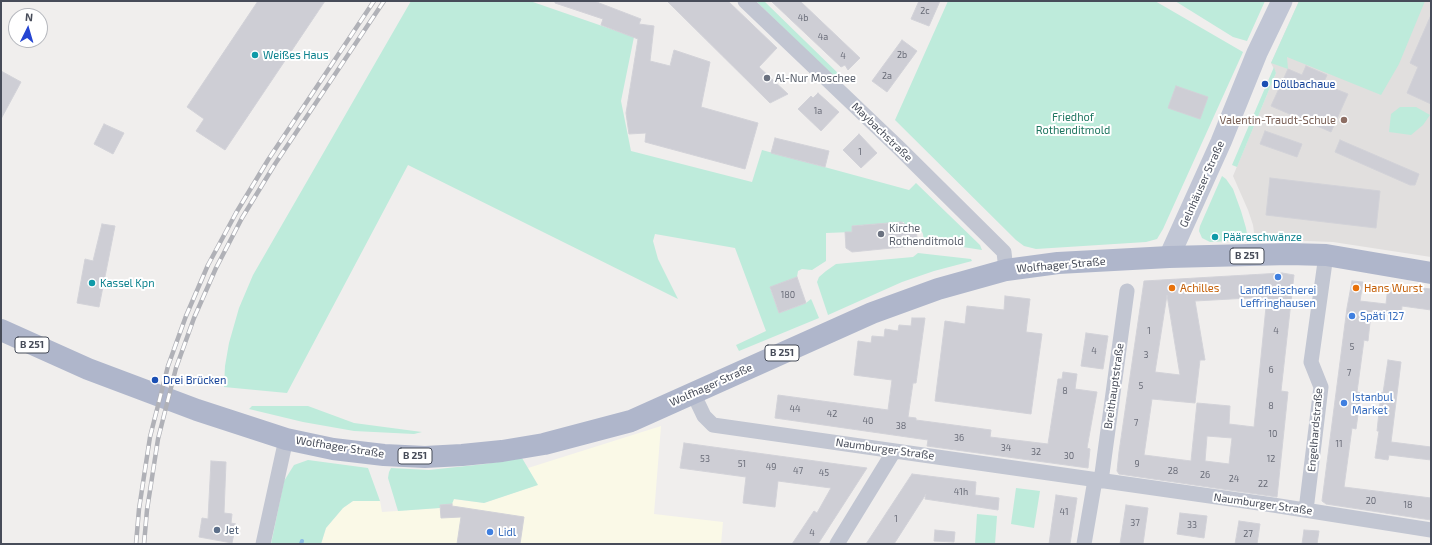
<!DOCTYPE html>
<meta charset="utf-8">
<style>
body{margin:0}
#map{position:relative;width:1432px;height:545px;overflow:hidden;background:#f0eeed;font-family:"Exo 2",sans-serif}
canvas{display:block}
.frame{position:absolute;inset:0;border:2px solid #474c59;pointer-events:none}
.north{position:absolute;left:8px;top:8px;width:40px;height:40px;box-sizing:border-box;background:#fff;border:1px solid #b5b7bd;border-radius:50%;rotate:5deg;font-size:11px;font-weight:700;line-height:16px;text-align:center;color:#474c59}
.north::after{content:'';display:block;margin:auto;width:14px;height:18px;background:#2545d2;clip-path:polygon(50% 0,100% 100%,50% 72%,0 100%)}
</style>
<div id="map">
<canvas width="1432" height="545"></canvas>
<div class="frame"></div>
<div class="north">N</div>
</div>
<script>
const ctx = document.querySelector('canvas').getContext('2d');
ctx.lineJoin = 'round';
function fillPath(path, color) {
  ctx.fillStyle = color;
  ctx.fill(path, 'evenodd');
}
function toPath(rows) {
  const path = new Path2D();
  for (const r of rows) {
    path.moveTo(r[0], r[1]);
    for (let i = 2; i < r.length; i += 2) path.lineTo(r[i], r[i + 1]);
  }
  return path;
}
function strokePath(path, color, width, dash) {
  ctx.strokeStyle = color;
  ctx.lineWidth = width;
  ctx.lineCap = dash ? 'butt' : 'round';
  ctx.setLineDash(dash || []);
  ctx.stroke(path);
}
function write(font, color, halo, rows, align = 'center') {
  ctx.font = font + ' "Exo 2",sans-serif';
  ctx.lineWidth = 4;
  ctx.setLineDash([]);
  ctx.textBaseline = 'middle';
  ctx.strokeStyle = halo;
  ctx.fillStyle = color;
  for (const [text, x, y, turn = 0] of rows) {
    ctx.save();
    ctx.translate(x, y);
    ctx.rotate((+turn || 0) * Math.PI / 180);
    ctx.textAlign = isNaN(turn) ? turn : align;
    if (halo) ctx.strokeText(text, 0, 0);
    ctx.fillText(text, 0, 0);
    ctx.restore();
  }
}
fillPath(toPath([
 [661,426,654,514,723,522,721,544,321,544,326,528,343,508,353,501,380,501,382,512,440,508,440,505,453,499,484,503,537,485,528,468]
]), '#faf9e7');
fillPath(toPath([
 [1299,1,1431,1,1431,257,1333,242,1255,239,1253,225,1248,210,1233,176,1276,73,1271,63]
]), '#e1dfde');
fillPath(toPath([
 [411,1,530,1,634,37,621,101,631,151,752,182,762,150,909,190,916,183,980,245,982,250,924,241,923,234,922,232,911,227,905,228,904,222,852,226,852,232,826,233,826,261,812,270,802,269,798,271,797,277,770,288,779,313,806,303,811,299,812,301,819,318,739,351,736,345,766,331,735,248,655,234,653,241,658,259,678,299,408,165,287,393,224,387,225,366,229,343,239,308,253,275],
 [756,1,764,1,844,79,839,82],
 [948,1,1155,1,1243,52,1163,229,1157,239,1146,242,1036,249,1024,246,1016,240,895,120],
 [1175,1,1265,1,1247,41,1233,37],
 [1299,1,1425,1,1399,64,1381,95,1287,57,1288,69,1271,63],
 [1274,67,1276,73,1237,167,1232,165],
 [1400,107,1416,107,1430,115,1423,125,1411,135,1389,132,1391,114],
 [1222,176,1226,179,1233,189,1241,211,1246,228,1248,240,1210,242,1202,238,1199,231,1200,226],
 [918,253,971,259,972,261,934,271,902,282,828,315,817,282,819,277,826,271,836,264,913,257],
 [252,406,308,406,354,423,422,432,414,434,354,431,303,422,249,409],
 [522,458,538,485,484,503,454,499,452,504,440,505,440,508,398,511,388,478,389,472,391,468,429,470,485,464],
 [308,460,368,468,380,501,353,501,343,508,326,528,321,544,271,544,284,481,294,465],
 [1016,488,1040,491,1034,528,1011,524],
 [977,514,997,516,995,544,975,544]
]), '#beebdb');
strokePath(toPath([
 [301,544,302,541]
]), '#8ebde5', 4);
const building = toPath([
 [258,1,325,1,225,150,196,131,204,119,187,107,258,1],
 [555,1,594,1,641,19,639,24,654,26,650,61,670,66,674,50,710,62,701,107,758,123,745,169,645,142,646,133,629,134,626,113,638,39,601,25,603,19,555,3,555,1],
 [667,1,728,1,777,48,759,67,788,94,770,103,667,1],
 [771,1,800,1,860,58,848,70,845,65,841,67,771,1],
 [919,1,940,1,929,26,911,19,919,1],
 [1431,15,1431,104,1407,93,1418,67,1410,63,1431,15],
 [902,40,917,51,887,92,872,81,902,40],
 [1306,66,1327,75,1323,84,1348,94,1331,132,1271,106,1288,69,1302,75,1306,66],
 [1,71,21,82,1,119,1,71],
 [1176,86,1208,97,1200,119,1168,108,1176,86],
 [818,93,839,112,821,131,798,109,811,96,813,98,818,93],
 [104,124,124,133,113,154,94,144,104,124],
 [1265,131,1302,144,1297,157,1260,144,1265,131],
 [859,134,877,153,861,168,843,150,859,134],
 [775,138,829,151,825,167,771,153,775,138],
 [1340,140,1419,174,1415,185,1410,185,1335,152,1340,140],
 [1270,178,1380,191,1376,228,1266,215,1270,178],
 [901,222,916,230,917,237,912,241,912,246,852,252,846,248,845,232,852,232,852,226,901,222],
 [102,224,115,226,99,307,77,303,85,259,93,261,102,224],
 [1282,273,1294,275,1281,391,1288,392,1277,497,1119,474,1117,471,1119,452,1144,281,1282,273],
 [1167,295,1180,375,1155,372,1167,295],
 [1267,297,1254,427,1229,424,1230,406,1197,403,1191,461,1144,455,1152,399,1195,403,1200,360,1205,360,1195,301,1267,297],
 [1207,436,1232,438,1229,464,1205,461,1207,436],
 [797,277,806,303,779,313,770,287,797,277],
 [1352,281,1363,282,1360,301,1386,304,1388,286,1404,288,1405,286,1431,289,1431,310,1402,306,1401,317,1371,313,1368,341,1364,340,1357,392,1361,393,1356,429,1352,428,1344,487,1431,498,1431,520,1326,504,1322,501,1347,308,1352,281],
 [1005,296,1030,299,1026,332,1042,334,1031,414,935,401,945,321,965,324,967,306,1004,310,1005,296],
 [912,318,925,318,916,383,913,383,908,417,916,418,916,420,991,430,990,437,1048,444,1058,379,1062,379,1063,372,1077,374,1075,389,1097,392,1087,448,1090,449,1088,468,927,446,928,440,775,418,778,395,888,410,892,380,854,375,858,341,871,343,872,336,884,337,885,329,898,331,899,325,911,326,912,318],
 [1086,333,1108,336,1103,369,1081,366,1086,333],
 [1388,360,1401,362,1391,442,1431,447,1431,460,1389,455,1388,460,1375,458,1379,431,1377,431,1381,393,1383,393,1388,360],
 [684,443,837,464,867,468,818,544,792,544,814,511,817,513,831,488,778,481,775,507,743,503,746,477,680,468,684,443],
 [211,461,226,462,224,513,232,514,231,523,236,524,232,543,199,537,202,518,208,519,211,461],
 [912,474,976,482,975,495,999,498,998,510,925,499,926,494,894,544,866,544,912,474],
 [1056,495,1077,498,1070,544,1049,544,1056,495],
 [452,504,452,506,524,517,520,544,457,544,461,517,441,518,440,505,452,504],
 [1126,505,1148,508,1143,544,1120,544,1126,505],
 [1180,513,1207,516,1204,538,1177,534,1180,513],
 [1239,521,1260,524,1257,544,1235,544,1239,521],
 [935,530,955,532,954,542,934,541,935,530],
 [1304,530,1319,531,1317,544,1302,544,1304,530]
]);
fillPath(building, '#ceced5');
strokePath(building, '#d2d2d8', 1);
strokePath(toPath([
 [745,1,899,148,1004,252,1006,270],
 [693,393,704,416,713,425,1273,505,1431,530],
 [1101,481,1127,291],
 [1306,510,1321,387,1311,362,1326,255],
 [263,544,286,439],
 [837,544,894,451],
 [1084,544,1095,480]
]), '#c2c6d2', 15);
strokePath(toPath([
 [1169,257,1221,142,1257,53,1282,1]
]), '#c1c6d5', 21);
strokePath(toPath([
 [1,330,88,369,197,410,286,439,333,449,384,455,425,457,462,455,502,451,544,444,631,421,872,313,938,289,1006,270,1058,263,1169,257,1289,254,1326,255,1431,273]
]), '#afb6cb', 22);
const rail = toPath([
 [136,544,139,509,150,437,168,366,186,316,208,265,236,213,268,160,374,1],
 [144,544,147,510,158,439,176,368,194,318,216,268,242,218,275,164,384,1]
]);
strokePath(rail, '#b0b1b7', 4.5);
strokePath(rail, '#fff', 3, [9]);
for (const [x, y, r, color] of [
 [255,55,4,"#0f9aa8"],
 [767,78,4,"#6b7280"],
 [1265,84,4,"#1a4fb4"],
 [1344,120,4,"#8d6e63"],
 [881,234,4,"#6b7280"],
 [1215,237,4,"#0f9aa8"],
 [1278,277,4,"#3f7fe0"],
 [92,283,4,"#0f9aa8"],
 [1172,288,4,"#e8710a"],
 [1356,288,4,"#e8710a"],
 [1352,316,4,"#3f7fe0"],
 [155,380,4,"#1a4fb4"],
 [1344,403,4,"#3f7fe0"],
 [217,530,4,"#5c6f8a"],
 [490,532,4,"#3f7fe0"]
]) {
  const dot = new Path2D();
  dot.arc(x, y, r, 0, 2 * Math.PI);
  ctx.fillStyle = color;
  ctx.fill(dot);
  strokePath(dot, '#fff', 1.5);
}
write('9px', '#696c78', null, [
 ["2c",925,11],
 ["4b",803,18],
 ["4a",823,37],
 ["2b",902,55],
 ["4",843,56],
 ["2a",887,76],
 ["1a",818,111],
 ["1",860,152],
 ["180",788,295],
 ["1",1149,331],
 ["4",1276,331],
 ["5",1352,347],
 ["4",1094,351],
 ["3",1146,355],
 ["6",1271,370],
 ["7",1349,373],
 ["5",1141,386],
 ["8",1065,391],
 ["8",1271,406],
 ["44",795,409],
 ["42",832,414],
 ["40",868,421],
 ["7",1136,423],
 ["38",901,426],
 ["10",1273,434],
 ["36",959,438],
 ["11",1339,444],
 ["34",1006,448],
 ["32",1036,452],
 ["30",1069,456],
 ["53",705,459],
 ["12",1271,459],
 ["51",742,464],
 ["9",1137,464],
 ["49",771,467],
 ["47",798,471],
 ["28",1173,471],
 ["45",824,473],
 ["26",1205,475],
 ["24",1234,479],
 ["22",1263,484],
 ["41h",961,492],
 ["20",1371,501],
 ["18",1408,505],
 ["41",1064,512],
 ["1",896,519],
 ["37",1135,523],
 ["33",1192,525],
 ["4",812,533],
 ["27",1248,534]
]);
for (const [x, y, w] of [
 [1247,256,34],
 [32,345,34],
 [782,353,34],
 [415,456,34]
]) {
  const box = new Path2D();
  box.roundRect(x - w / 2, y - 8, w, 16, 3);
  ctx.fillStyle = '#fff';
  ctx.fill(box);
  strokePath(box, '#474c59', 1);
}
write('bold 10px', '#474c59', null, [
 ["B 251",1247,256],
 ["B 251",32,345],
 ["B 251",782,353],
 ["B 251",415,456]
]);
write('11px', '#0d838f', '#fff', [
 ["Weißes Haus",263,55],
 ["Pääreschwänze",1223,237],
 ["Kassel Kpn",100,283]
], 'left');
write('11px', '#5b616d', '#fff', [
 ["Al-Nur Moschee",775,78],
 ["Kirche",889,228],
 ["Rothenditmold",889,241]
], 'left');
write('11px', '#164399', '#fff', [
 ["Döllbachaue",1273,84],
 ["Drei Brücken",163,380]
], 'left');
write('11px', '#1d755f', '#fff', [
 ["Friedhof",1073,117],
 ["Rothenditmold",1073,130]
]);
write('11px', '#785e54', '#fff', [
 ["Valentin-Traudt-Schule",1336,120]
], 'right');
write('11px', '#474c59', '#fff', [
 ["Maybachstraße",882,132,44],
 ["Gelnhäuser Straße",1202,184,-66],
 ["Wolfhager Straße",1061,265,-5],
 ["Wolfhager Straße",711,385,-24],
 ["Breithauptstraße",1114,386,-82],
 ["Engelhardstraße",1315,430,-85],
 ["Wolfhager Straße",340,447,9],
 ["Naumburger Straße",885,449,8],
 ["Naumburger Straße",1263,504,8]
]);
write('11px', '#c56008', '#fff', [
 ["Achilles",1180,288],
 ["Hans Wurst",1364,288]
], 'left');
write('11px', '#366cbe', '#fff', [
 ["Landfleischerei",1278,290,"center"],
 ["Leffringhausen",1278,303,"center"],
 ["Späti 127",1360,316],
 ["Istanbul",1352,397],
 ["Market",1352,410],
 ["Lidl",498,532]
], 'left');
write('11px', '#4e5e75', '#fff', [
 ["Jet",225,530]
], 'left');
</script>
